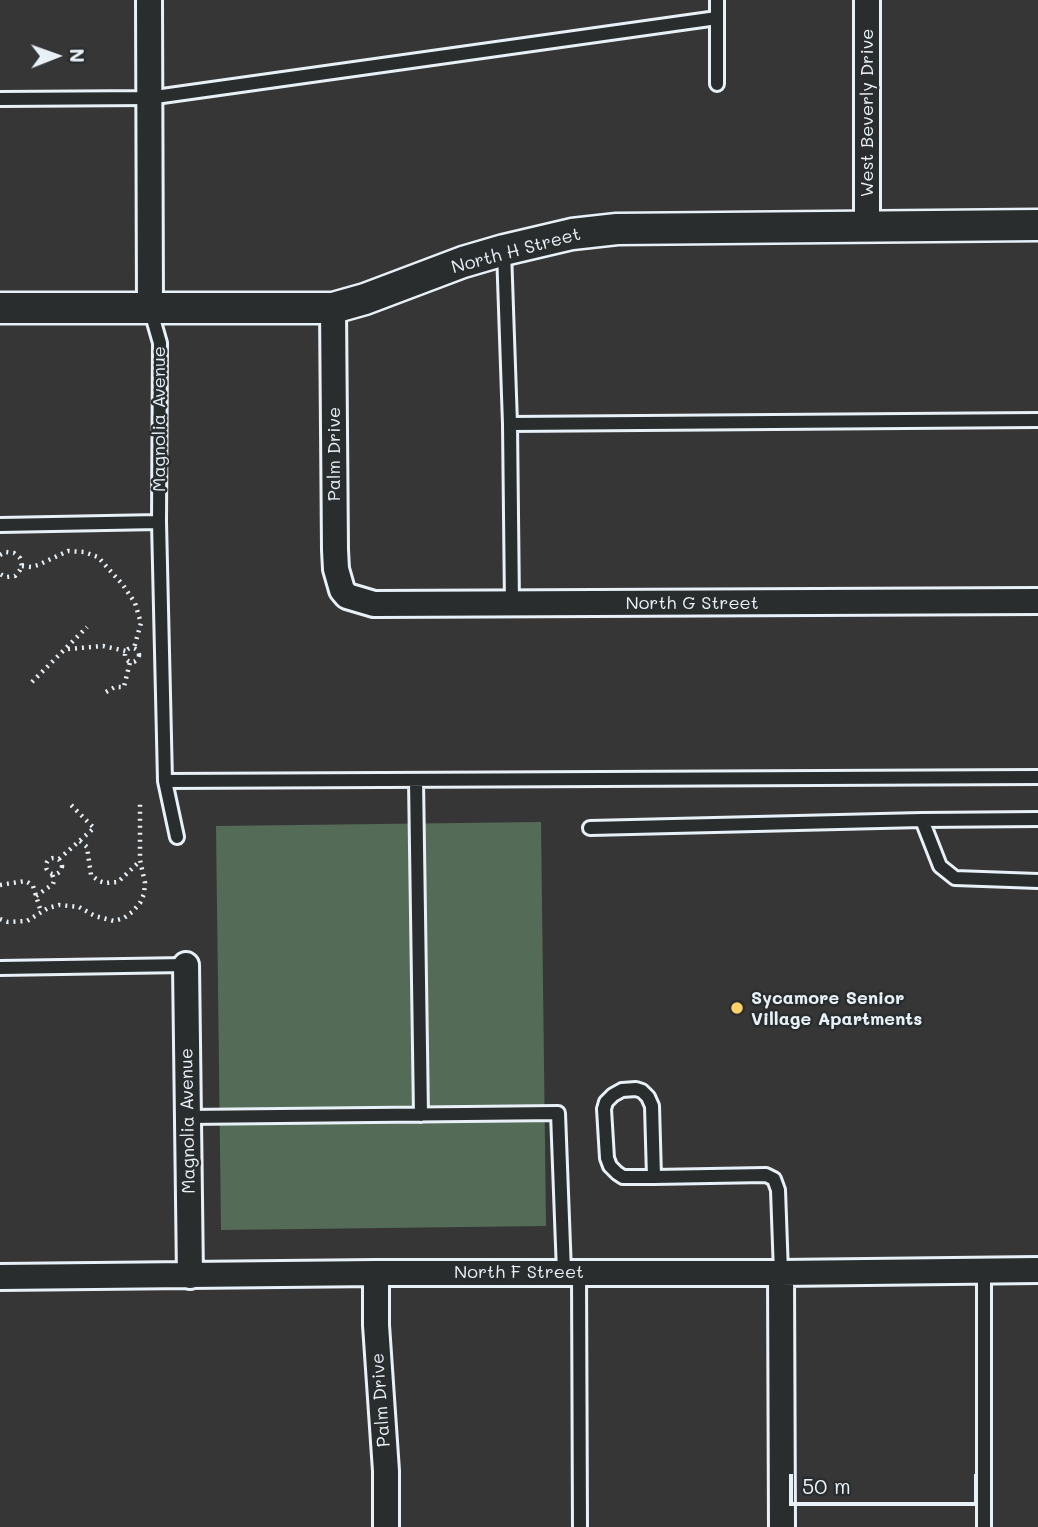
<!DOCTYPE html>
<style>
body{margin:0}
#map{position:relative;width:1038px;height:1527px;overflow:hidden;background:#373636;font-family:Mali,sans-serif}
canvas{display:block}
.north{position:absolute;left:21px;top:21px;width:70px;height:70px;-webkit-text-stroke:5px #2a2d2e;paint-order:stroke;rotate:89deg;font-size:19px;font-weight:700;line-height:28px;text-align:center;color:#e8f1f8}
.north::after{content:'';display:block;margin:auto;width:24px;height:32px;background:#e8f1f8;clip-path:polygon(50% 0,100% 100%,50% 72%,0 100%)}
.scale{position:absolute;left:789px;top:1474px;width:189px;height:32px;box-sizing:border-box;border:4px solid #e8f1f8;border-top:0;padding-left:9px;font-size:21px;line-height:24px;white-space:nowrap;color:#e8f1f8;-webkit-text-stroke:5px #2a2d2e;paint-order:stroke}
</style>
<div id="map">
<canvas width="1038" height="1527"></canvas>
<div class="north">N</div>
<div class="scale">50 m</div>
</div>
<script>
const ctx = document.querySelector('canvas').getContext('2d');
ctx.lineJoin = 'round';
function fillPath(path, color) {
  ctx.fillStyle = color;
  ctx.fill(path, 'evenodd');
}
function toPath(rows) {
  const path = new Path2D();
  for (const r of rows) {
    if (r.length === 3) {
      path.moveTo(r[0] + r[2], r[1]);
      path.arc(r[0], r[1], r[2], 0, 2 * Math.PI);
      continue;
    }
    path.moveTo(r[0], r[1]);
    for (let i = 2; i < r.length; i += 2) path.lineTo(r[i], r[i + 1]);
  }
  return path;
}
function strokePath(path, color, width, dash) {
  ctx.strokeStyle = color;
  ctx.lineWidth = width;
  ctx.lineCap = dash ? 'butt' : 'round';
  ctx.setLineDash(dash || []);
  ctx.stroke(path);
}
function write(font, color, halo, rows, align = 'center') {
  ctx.font = font + ' Mali,sans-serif';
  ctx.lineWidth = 5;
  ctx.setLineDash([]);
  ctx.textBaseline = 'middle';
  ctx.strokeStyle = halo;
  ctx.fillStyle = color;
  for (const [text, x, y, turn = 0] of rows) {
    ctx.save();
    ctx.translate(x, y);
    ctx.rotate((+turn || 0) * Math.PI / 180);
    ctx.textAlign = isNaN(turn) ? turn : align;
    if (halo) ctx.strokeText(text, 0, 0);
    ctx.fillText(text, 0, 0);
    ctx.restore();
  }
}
fillPath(toPath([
 [541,822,546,1226,221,1230,216,826]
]), '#546b57');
const service = toPath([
 [717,0,717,84],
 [0,99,148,98,717,18],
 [504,251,510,424,512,604],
 [150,308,160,343,159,522,165,781,177,837],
 [510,424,1038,420],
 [0,525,159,522],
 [416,780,421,1115],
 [165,781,1038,777],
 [922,820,940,866,955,878,1038,881],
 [590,828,922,820,1038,819],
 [0,968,186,965],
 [188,1117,558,1113,564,1272],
 [654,1177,652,1106,648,1097,642,1091,636,1089,622,1090,613,1095,606,1102,604,1109,607,1158,610,1166,617,1173,623,1177,654,1177,766,1175,774,1179,778,1190,781,1273],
 [984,1270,984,1527],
 [579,1272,580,1527]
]);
const minor = toPath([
 [149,0,150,307],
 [867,226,867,0],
 [333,308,335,550,336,569,342,590,347,596,374,604,1038,601],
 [186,965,190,1276],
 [376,1273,376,1325,386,1471,386,1527],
 [781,1273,782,1527],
 [0,1277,376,1273,781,1273,1038,1270]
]);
const tertiary = toPath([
 [0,308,333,308,365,299,463,262,504,250,572,234,617,229,1038,225]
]);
strokePath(service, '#e8f1f8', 18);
strokePath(minor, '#e8f1f8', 30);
strokePath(tertiary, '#e8f1f8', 35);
strokePath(toPath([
 [0,555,6,552,14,553,20,558,22,566,20,570,15,576,6,577,0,574],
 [22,566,31,567,38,565,68,551,84,552,98,557,123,585,135,603,141,623,134,648],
 [132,655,7],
 [68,649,103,646,126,651],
 [32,682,87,627],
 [106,692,115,687,124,687,130,662],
 [80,841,87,847,91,875,99,881,105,883,118,882,140,861],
 [54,866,8],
 [59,859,94,828,70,804],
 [0,885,25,881,29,883,33,886,41,912],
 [36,896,53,884,54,881,52,873],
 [0,919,8,922,27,921,48,908,59,905,79,907,95,916,114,921,124,918,132,912,140,903,144,894,145,883,140,860,140,800]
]), '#e8f1f8', 4.5, [2, 5]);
strokePath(service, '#2a2d2e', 12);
strokePath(minor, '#2a2d2e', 24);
strokePath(tertiary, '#2a2d2e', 30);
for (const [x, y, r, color] of [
 [737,1008,7,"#ffd166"]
]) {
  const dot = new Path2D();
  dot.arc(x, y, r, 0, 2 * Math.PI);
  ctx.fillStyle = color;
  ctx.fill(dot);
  strokePath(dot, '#2a2d2e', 2.5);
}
write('18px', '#e8f1f8', '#2a2d2e', [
 ["West Beverly Drive",867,113,-90],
 ["North H Street",516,251,-15],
 ["Magnolia Avenue",159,419,-90],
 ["Palm Drive",334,454,-90],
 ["North G Street",692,603],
 ["Magnolia Avenue",188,1121,-91],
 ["North F Street",519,1272],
 ["Palm Drive",381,1400,-94]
]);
write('bold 18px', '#e8f1f8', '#2a2d2e', [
 ["Sycamore Senior",751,998],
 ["Village Apartments",751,1019]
], 'left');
</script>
